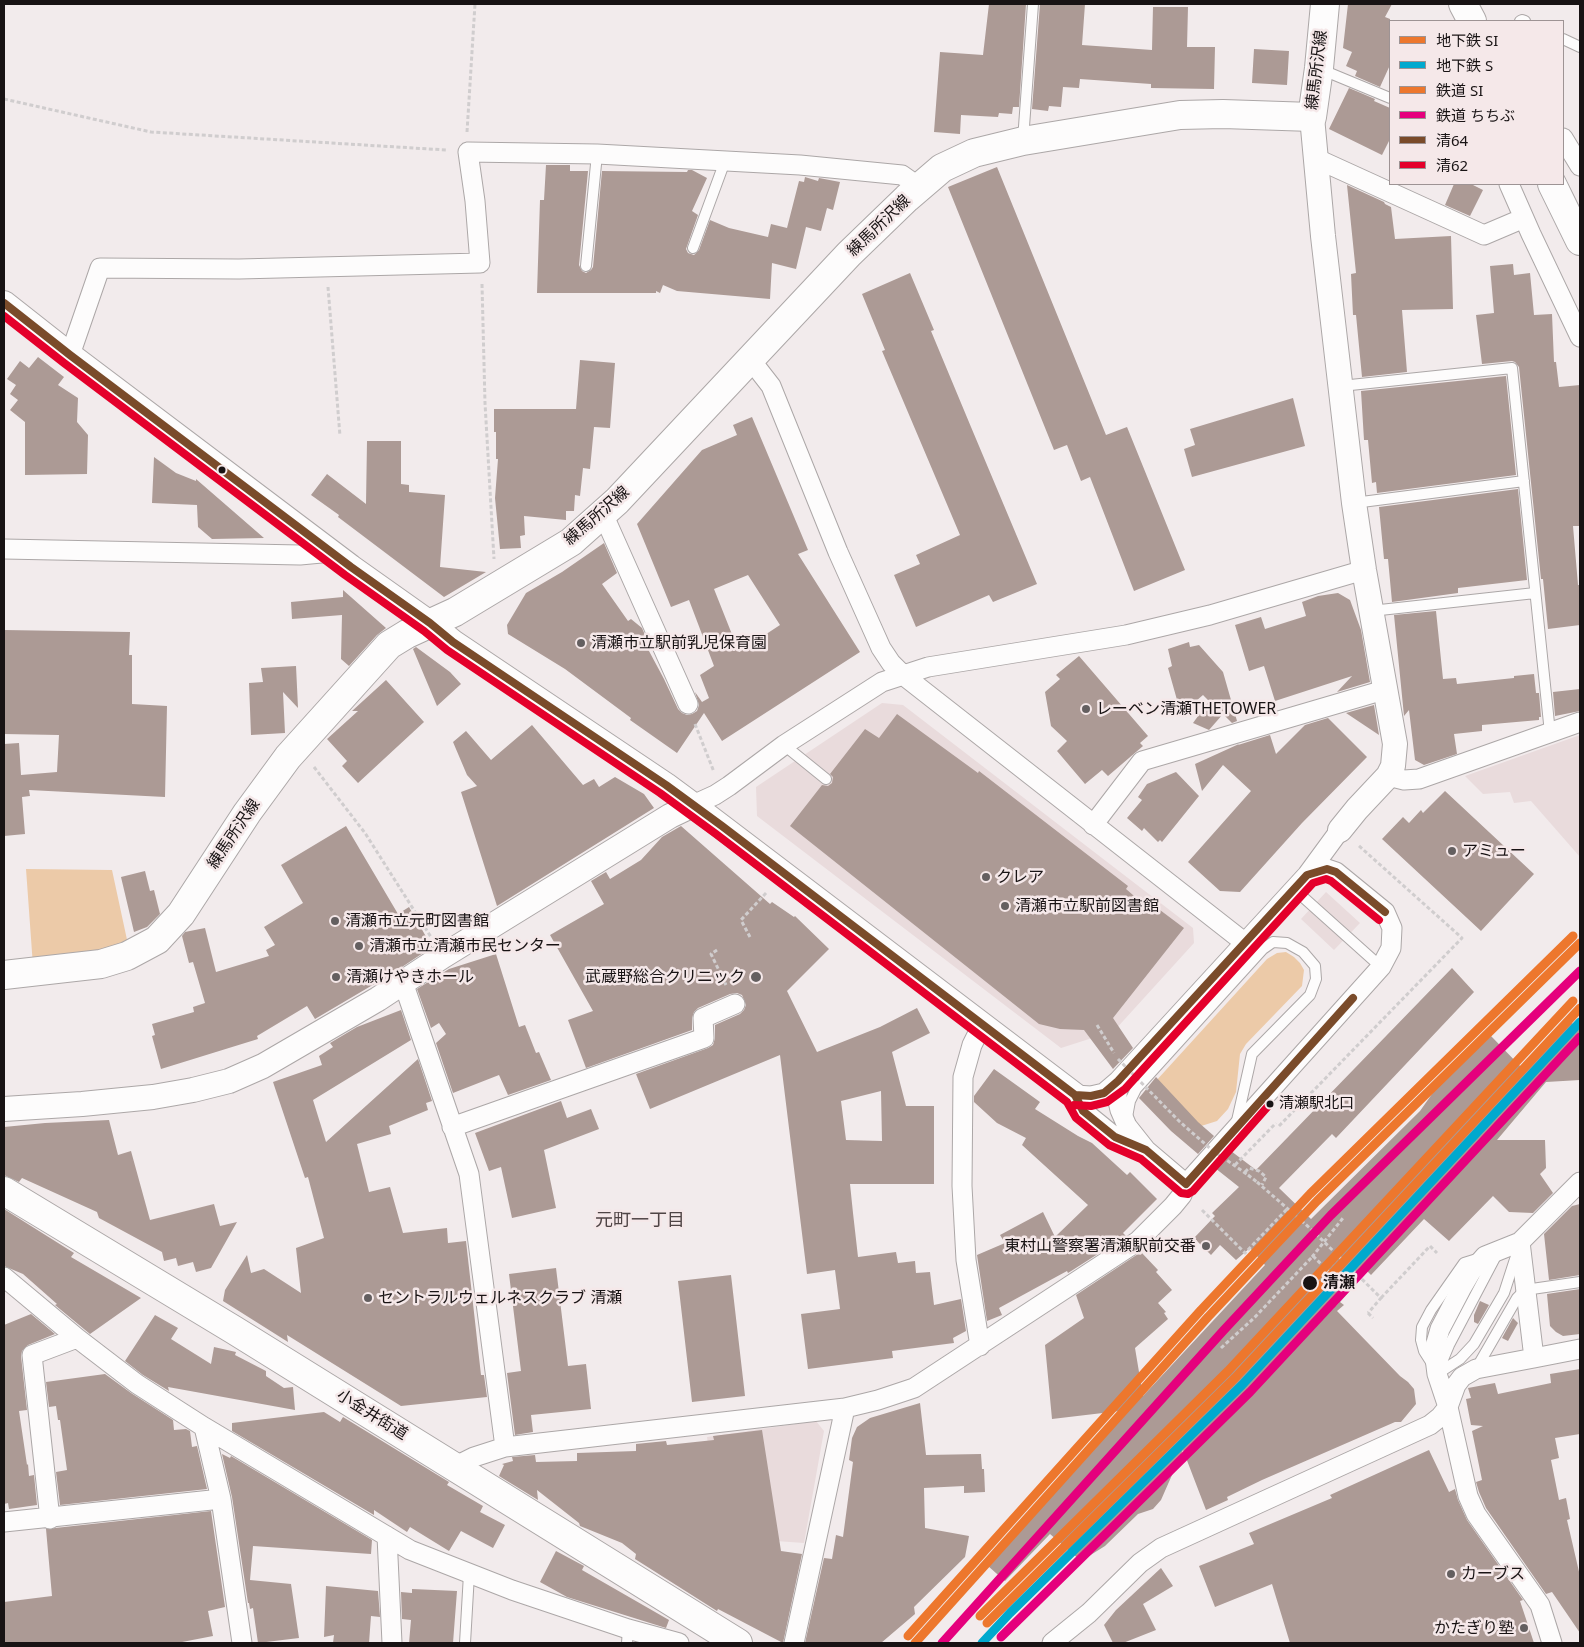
<!DOCTYPE html>
<meta charset="utf-8">
<style>
body{margin:0}
#map{position:relative;width:1584px;height:1647px;overflow:hidden;background:#f2ebec;font-family:"Noto Sans","Noto Sans JP",sans-serif}
canvas{display:block}
.frame{position:absolute;inset:0;border:5px solid #181314;pointer-events:none}
.legend{position:absolute;left:1389px;top:20px;width:175px;height:165px;box-sizing:border-box;background:#f5e8e9;border:1px solid #9d9394;margin:0;padding:6px 9px;list-style:none;font-size:15px;color:#181314}
.legend li{display:flex;align-items:center;gap:10px;height:25px}
.legend b{width:25px;border:1px solid #9d9394}
</style>
<div id="map">
<canvas width="1584" height="1647"></canvas>
<div class="frame"></div>
<ul class="legend">
<li><b style="height:6px;background:#ed772d"></b>地下鉄 SI</li>
<li><b style="height:6px;background:#00a9ce"></b>地下鉄 S</li>
<li><b style="height:6px;background:#ed772d"></b>鉄道 SI</li>
<li><b style="height:6px;background:#e5007d"></b>鉄道 ちちぶ</li>
<li><b style="height:6px;background:#7a4b2a"></b>清64</li>
<li><b style="height:6px;background:#e4002b"></b>清62</li>
</ul>
</div>
<script>
const ctx = document.querySelector('canvas').getContext('2d');
ctx.lineJoin = 'round';
function fillPath(path, color) {
  ctx.fillStyle = color;
  ctx.fill(path, 'evenodd');
}
function toPath(rows) {
  const path = new Path2D();
  for (const r of rows) {
    path.moveTo(r[0], r[1]);
    for (let i = 2; i < r.length; i += 2) path.lineTo(r[i], r[i + 1]);
  }
  return path;
}
function strokePath(path, color, width, dash) {
  ctx.strokeStyle = color;
  ctx.lineWidth = width;
  ctx.lineCap = dash ? 'butt' : 'round';
  ctx.setLineDash(dash || []);
  ctx.stroke(path);
}
function write(font, color, halo, rows, align = 'center') {
  ctx.font = font + ' "Noto Sans","Noto Sans JP",sans-serif';
  ctx.lineWidth = 5;
  ctx.setLineDash([]);
  ctx.textBaseline = 'middle';
  ctx.strokeStyle = halo;
  ctx.fillStyle = color;
  for (const [text, x, y, turn = 0] of rows) {
    ctx.save();
    ctx.translate(x, y);
    ctx.rotate((+turn || 0) * Math.PI / 180);
    ctx.textAlign = isNaN(turn) ? turn : align;
    if (halo) ctx.strokeText(text, 0, 0);
    ctx.fillText(text, 0, 0);
    ctx.restore();
  }
}
fillPath(toPath([
 [882,703,903,705,1193,928,1194,943,1114,1031,1061,1048,757,816,756,787],
 [1580,735,1580,857,1531,801,1514,803,1510,792,1483,794,1465,776],
 [1326,892,1360,923,1334,950,1301,919],
 [816,1421,824,1431,804,1543,720,1537,707,1437]
]), '#e9dbdc');
fillPath(toPath([
 [26,869,112,870,129,949,33,966],
 [1286,952,1294,957,1300,963,1304,970,1302,986,1246,1044,1240,1054,1236,1092,1228,1109,1217,1121,1198,1127,1155,1082,1267,959,1277,953]
]), '#eccaa8');
fillPath(toPath([
 [989,4,1026,4,1019,107,1013,107,1012,114,999,113,998,117,961,115,960,134,934,132,940,52,983,55],
 [1040,4,1085,4,1082,45,1152,50,1153,7,1188,7,1187,47,1215,47,1214,89,1151,88,1151,84,1080,79,1079,88,1063,87,1061,107,1049,106,1048,111,1032,109],
 [1348,4,1392,4,1385,17,1390,19,1390,65,1380,87,1355,76,1357,71,1346,66,1352,52,1343,48],
 [1254,49,1289,51,1287,85,1252,83],
 [1349,88,1375,99,1374,101,1390,108,1390,139,1382,155,1329,129],
 [546,165,570,165,570,171,588,171,579,265,582,271,586,273,591,270,593,267,602,171,687,172,688,170,692,170,707,178,692,211,698,215,686,249,688,253,694,255,699,250,710,220,729,228,768,237,771,224,787,228,799,181,804,182,805,177,818,181,819,178,840,182,833,210,827,208,821,231,806,227,796,269,772,263,770,299,677,291,663,285,660,293,656,291,656,293,537,293,540,200,544,200],
 [997,167,1106,435,1127,427,1185,570,1134,591,1090,477,1081,481,1067,445,1054,450,948,187],
 [1454,184,1471,184,1483,190,1470,216,1445,205],
 [1347,185,1384,202,1385,204,1391,207,1395,239,1451,236,1453,309,1402,310,1407,372,1362,377,1356,315,1353,315,1351,274,1356,273],
 [1513,264,1514,275,1530,273,1534,315,1552,314,1554,362,1556,362,1559,387,1580,385,1580,526,1573,526,1578,585,1580,585,1580,625,1548,629,1543,579,1541,579,1519,367,1515,362,1512,361,1482,364,1476,315,1494,313,1490,266],
 [910,273,934,330,931,331,971,427,1037,584,993,602,989,595,916,627,894,575,920,564,916,555,960,535,882,351,885,350,862,294],
 [38,357,64,377,58,385,78,398,77,422,88,435,87,474,25,475,25,422,10,410,18,400,10,394,16,385,7,379,20,361,29,368],
 [580,360,615,363,610,428,594,427,590,469,583,468,580,496,575,495,574,511,566,511,566,520,524,516,525,535,520,536,521,548,500,549,495,498,498,459,496,459,496,432,494,432,494,409,576,409],
 [1506,376,1516,475,1377,493,1376,482,1372,483,1368,440,1364,440,1361,391],
 [1293,398,1305,446,1192,477,1184,449,1195,445,1190,429],
 [752,417,808,550,798,554,860,652,722,741,704,713,677,753,630,720,631,718,565,669,508,634,507,625,526,593,562,572,604,543,617,573,602,584,628,621,631,619,642,628,645,635,642,638,664,679,678,709,682,713,687,715,692,714,697,711,699,705,695,692,702,702,709,698,700,675,714,666,689,600,671,607,637,524,702,450,737,435,733,425],
 [748,575,780,625,739,652,714,589],
 [367,441,401,441,401,484,409,485,409,492,445,495,440,567,486,572,444,597,338,517,339,515,311,495,327,474,366,504],
 [154,457,176,473,196,481,196,479,264,538,212,539,198,527,197,505,152,503],
 [1518,489,1527,580,1458,588,1458,593,1392,602,1388,559,1384,559,1379,507],
 [343,590,386,628,377,635,349,666,341,659,342,615,292,619,291,602,343,597],
 [1338,593,1350,600,1361,630,1370,682,1337,692,1352,676,1275,701,1264,666,1249,671,1235,625,1261,617,1265,629,1306,616,1302,602,1318,596],
 [1436,611,1443,679,1456,678,1457,684,1514,678,1514,676,1534,674,1536,693,1539,693,1541,717,1539,717,1539,720,1482,725,1482,731,1454,734,1457,754,1424,765,1415,760,1409,710,1404,716,1394,615],
 [4,630,130,632,129,655,132,655,132,704,167,706,165,797,29,790,30,796,22,797,25,834,4,836,4,744,19,743,21,775,57,772,59,735,4,734],
 [1189,642,1190,647,1199,645,1223,672,1237,721,1232,723,1223,714,1209,730,1193,723,1209,701,1203,695,1181,714,1168,668,1172,666,1168,649],
 [416,647,450,672,461,684,437,706,413,649],
 [1079,656,1148,736,1140,743,1143,746,1108,776,1102,770,1085,784,1057,751,1067,741,1051,726,1045,692,1060,679,1056,675],
 [296,666,298,708,283,692,285,733,251,735,249,683,263,682,261,668],
 [386,680,424,722,358,783,342,766,347,761,327,739,358,711,352,711],
 [1580,689,1580,711,1555,716,1553,692],
 [1374,705,1379,735,1346,713],
 [897,714,978,773,979,771,1128,886,1126,889,1148,908,1152,904,1184,928,1113,1018,1133,1048,1113,1069,1084,1030,1060,1029,1039,1024,790,826,822,785,828,786,832,783,833,777,830,774,865,729,879,738],
 [1328,718,1367,757,1302,823,1240,892,1220,891,1188,862,1251,791,1223,765,1202,791,1195,764,1239,744,1238,745,1270,735,1276,754,1305,725],
 [532,725,583,785,594,779,599,787,615,777,644,794,654,808,497,906,461,792,477,786,467,775,453,742,466,731,491,760],
 [1176,772,1199,796,1162,842,1160,840,1158,842,1144,828,1142,831,1127,818,1142,800,1138,797,1147,784],
 [1445,791,1534,874,1481,931,1382,839,1403,817,1409,823,1421,810,1423,813],
 [346,826,398,914,409,907,432,947,393,973,315,1019,307,1006,257,1036,258,1039,161,1069,152,1036,155,1035,152,1024,194,1012,193,1007,205,1003,193,962,189,963,182,936,185,932,205,928,216,972,269,956,266,950,275,945,264,927,303,903,281,865],
 [681,826,770,904,772,902,794,917,795,916,829,949,787,991,817,1052,880,1027,917,1008,930,1033,892,1052,906,1106,934,1106,934,1184,850,1184,853,1213,858,1257,896,1252,898,1263,915,1261,916,1273,930,1272,934,1305,961,1299,966,1331,953,1338,954,1343,892,1351,893,1358,808,1369,801,1314,840,1309,835,1270,807,1274,780,1055,650,1109,636,1074,708,1048,713,1045,715,1038,715,1025,740,1014,744,1010,746,1005,742,995,737,993,730,994,698,1008,694,1012,692,1018,692,1030,586,1068,568,1020,593,1011,550,935,604,904,591,881,606,872,610,879,641,860,662,837],
 [881,1091,882,1141,846,1140,841,1101],
 [145,871,150,891,154,890,160,914,147,927,134,932,121,877],
 [496,954,519,1027,525,1025,536,1053,539,1052,551,1080,508,1095,499,1075,453,1093,436,1043,446,1034,439,1023,431,1028,417,989,449,969],
 [1452,968,1474,992,1336,1138,1332,1134,1279,1188,1311,1219,1420,1111,1437,1087,1491,1036,1523,1069,1568,1019,1580,1031,1580,1080,1546,1082,1497,1140,1545,1140,1546,1168,1540,1174,1553,1193,1533,1213,1509,1212,1493,1196,1449,1241,1424,1219,1371,1275,1367,1271,1340,1302,1344,1305,1337,1311,1400,1376,1408,1382,1414,1389,1416,1404,1401,1422,1395,1422,1262,1480,1227,1497,1228,1500,1206,1510,1183,1450,1161,1500,1153,1509,1138,1514,1105,1546,1081,1561,1050,1534,1005,1581,988,1566,1128,1410,1052,1419,1045,1345,1084,1318,1076,1295,1141,1252,1158,1270,1156,1272,1172,1290,1158,1303,1166,1312,1164,1313,1168,1319,1135,1348,1143,1396,1265,1265,1250,1248,1236,1260,1220,1245,1211,1255,1194,1238,1215,1216,1212,1213,1239,1187,1215,1168,1231,1151,1256,1170],
 [401,1010,411,1040,313,1100,326,1142,418,1059,432,1101,426,1103,428,1110,389,1126,391,1134,357,1144,369,1192,390,1187,403,1233,447,1228,448,1243,466,1241,481,1375,484,1375,487,1397,401,1406,287,1335,288,1342,223,1301,225,1290,247,1255,251,1273,264,1269,301,1293,296,1248,324,1238,308,1177,305,1178,273,1082,322,1065,319,1056,333,1047,330,1043,357,1027],
 [994,1069,1040,1102,1035,1109,1078,1136,1092,1143,1127,1175,1130,1172,1157,1199,1123,1233,1126,1236,1068,1273,1067,1271,999,1308,1002,1315,987,1321,977,1255,1005,1243,1000,1235,1043,1212,1055,1237,1088,1205,1022,1145,1026,1138,997,1123,974,1102,974,1096],
 [1156,1077,1198,1122,1214,1136,1198,1154,1171,1131,1139,1098],
 [561,1101,567,1118,591,1109,599,1129,544,1150,556,1208,512,1218,501,1167,489,1171,475,1133],
 [109,1120,118,1155,131,1151,150,1220,214,1204,220,1226,237,1222,211,1268,196,1272,193,1262,178,1266,176,1258,164,1261,162,1252,99,1218,97,1212,22,1178,19,1182,4,1175,4,1127,45,1123],
 [1580,1204,1580,1275,1549,1280,1544,1234,1572,1206],
 [4,1209,74,1253,71,1257,141,1298,90,1334,55,1305,57,1304,23,1274,4,1266],
 [556,1268,568,1366,586,1364,591,1409,531,1415,533,1432,515,1435,507,1373,521,1371,509,1274],
 [731,1275,745,1396,692,1402,678,1281],
 [1580,1289,1580,1334,1563,1336,1556,1332,1550,1326,1547,1294],
 [1480,1301,1489,1305,1478,1324,1474,1322,1474,1315],
 [31,1314,55,1334,28,1345,22,1351,21,1356,27,1410,19,1411,27,1465,28,1464,29,1476,34,1475,37,1505,9,1509,8,1503,4,1504,4,1325],
 [155,1315,178,1328,171,1339,211,1364,214,1347,236,1352,235,1355,266,1371,266,1376,284,1388,293,1387,295,1410,168,1387,169,1391,143,1375,125,1361],
 [1513,1318,1518,1323,1508,1341,1502,1338],
 [1580,1369,1580,1434,1555,1438,1559,1458,1551,1460,1559,1500,1566,1498,1570,1519,1567,1520,1580,1576,1580,1633,1552,1592,1546,1594,1486,1508,1479,1492,1476,1482,1482,1480,1472,1431,1483,1426,1471,1425,1466,1399,1471,1398,1468,1388,1495,1383,1498,1394,1551,1383,1550,1374],
 [105,1374,131,1393,173,1420,174,1430,186,1429,190,1431,192,1447,197,1446,207,1489,60,1505,56,1472,67,1470,60,1420,58,1420,56,1406,49,1407,46,1382],
 [920,1403,926,1455,981,1454,982,1469,984,1469,985,1492,964,1493,964,1486,924,1488,925,1528,969,1536,965,1557,914,1607,915,1614,881,1643,805,1643,824,1558,832,1559,836,1535,843,1537,853,1462,849,1460,852,1438,857,1427,870,1418],
 [324,1412,340,1422,343,1417,449,1482,447,1485,483,1506,480,1512,505,1525,493,1548,461,1531,449,1551,410,1527,407,1532,374,1510,374,1515,232,1431,232,1423],
 [762,1430,781,1551,802,1554,783,1643,718,1609,717,1611,635,1559,636,1554,622,1543,580,1526,579,1523,537,1490,538,1500,499,1476,504,1465,502,1464,513,1461,512,1457,535,1455,536,1462,577,1461,577,1453,636,1451,636,1444,666,1441,667,1445,714,1440,713,1436],
 [1429,1450,1449,1492,1455,1489,1458,1500,1467,1520,1523,1600,1520,1601,1534,1643,1290,1643,1272,1584,1215,1607,1199,1566,1254,1544,1249,1533,1332,1498,1330,1495],
 [222,1454,230,1458,231,1456,372,1540,371,1554,253,1546,250,1580,291,1584,299,1638,258,1643,253,1608,250,1609,249,1603,248,1603,232,1497],
 [211,1511,225,1607,208,1611,213,1636,177,1643,4,1643,4,1602,52,1596,46,1529],
 [556,1551,584,1566,582,1570,669,1620,666,1628,567,1597,540,1582],
 [1161,1568,1173,1586,1143,1604,1156,1630,1123,1643,1113,1643,1104,1625,1116,1610],
 [326,1586,378,1591,380,1617,371,1616,369,1643,333,1643,334,1635,324,1637],
 [412,1589,457,1591,453,1643,409,1643,411,1620,402,1619,401,1592,412,1593]
]), '#ac9a95');
const service = toPath([
 [1520,21,1522,20,1525,21],
 [1563,39,1580,47],
 [1320,69,1390,98],
 [1023,140,1033,4],
 [693,248,725,161],
 [586,266,597,154],
 [1341,386,1512,368,1550,733],
 [1354,503,1524,481],
 [1371,611,1535,593],
 [784,745,826,779],
 [1294,889,1381,967],
 [1127,1117,1130,1101,1136,1089,1263,949,1273,942,1287,943,1303,952,1315,966,1316,979,1310,995,1252,1054,1236,1125],
 [1431,1362,1424,1351,1421,1340,1422,1327,1431,1310,1464,1263,1480,1258],
 [1439,1369,1449,1345,1498,1252],
 [1476,1369,1517,1298,1525,1290,1580,1282],
 [1437,1374,1460,1359,1474,1344,1504,1293,1517,1253],
 [465,1643,469,1574],
 [627,1643,628,1629]
]);
const minor = toPath([
 [1563,138,1580,166],
 [1315,158,1484,235,1524,218],
 [1509,184,1531,234,1580,337],
 [70,355,100,268,239,269,480,263,475,201,468,152,597,154,800,165,902,175,919,187],
 [750,359,771,386,838,552,881,648,891,663,903,675,1244,942],
 [601,515,608,525,688,704],
 [4,549,300,555,332,552],
 [1388,776,1404,780,1419,779,1580,722],
 [693,805,715,795,729,786,784,745,882,682,928,667,1126,635,1210,615,1364,570],
 [1093,825,1142,761,1384,690],
 [403,982,469,1174,505,1447],
 [1118,1081,1117,1097,1120,1110,1127,1126,1146,1150,1186,1184],
 [1075,1095,1091,1096,1104,1093,1118,1081,1307,875,1340,830],
 [1075,1095,1083,1111,1115,1137,1145,1149],
 [452,1127,704,1038,703,1018,735,1004],
 [4,1277,77,1338,137,1384,204,1427,410,1550,512,1590,628,1629,679,1643],
 [980,1346,966,1260,962,1186,963,1077,972,1045,982,1025],
 [1534,1358,1580,1349],
 [454,1467,474,1457,505,1447,845,1408,878,1400,914,1388,1138,1241,1173,1206,1182,1195,1186,1184,1381,967,1391,948,1392,928,1385,912,1336,872,1327,869,1316,871,1307,875],
 [221,1499,242,1643],
 [50,1519,32,1355,77,1338],
 [4,1522,221,1499,204,1427],
 [387,1536,392,1643],
 [794,1643,845,1408],
 [1052,1643,1089,1613,1140,1563,1161,1548,1430,1425,1440,1417,1448,1407,1456,1385,1462,1377,1476,1369,1534,1358,1520,1242],
 [1552,1643,1540,1605,1476,1514,1468,1496,1448,1407,1437,1374,1434,1350,1440,1329,1461,1289,1471,1272,1485,1256,1520,1242,1580,1182]
]);
const tertiary = toPath([
 [1312,117,1323,236,1354,503,1364,570,1395,744,1393,766,1388,776,1357,809,1340,830],
 [4,303,70,355,351,567,430,623,453,642,666,785,693,805,1075,1095],
 [4,1109,82,1104,153,1097,193,1090,229,1081,263,1066,378,999,443,956,670,816,693,805]
]);
const primary = toPath([
 [1463,4,1472,21],
 [1552,184,1580,241],
 [4,975,101,964,127,956,157,940,181,914,247,813,288,757,389,645,407,634,455,612,571,542,617,501,849,254,907,198,942,168,974,153,1023,141,1180,115,1223,114,1312,117,1319,68,1325,4],
 [4,1191,234,1330,738,1643]
]);
strokePath(service, '#aca7a7', 12);
strokePath(minor, '#aca7a7', 21);
strokePath(tertiary, '#aca7a7', 26);
strokePath(primary, '#aca7a7', 30);
strokePath(toPath([
 [4,99,151,132,446,150],
 [467,132,475,4],
 [482,284,485,403,494,559],
 [328,287,340,436],
 [695,724,714,772],
 [314,767,365,833,431,937],
 [750,937,741,920,767,892],
 [717,950,711,954,726,985],
 [1097,1025,1114,1053],
 [1279,1126,1462,938,1358,845],
 [1235,1165,1276,1123],
 [1245,1172,1249,1168,1259,1171,1266,1177,1262,1185],
 [1248,1175,1257,1182],
 [1202,1210,1245,1253,1288,1208],
 [1312,1257,1343,1218],
 [1326,1270,1338,1257],
 [1347,1291,1380,1253],
 [1381,1298,1430,1246,1437,1253],
 [1368,1313,1373,1318],
 [1221,1348,1254,1318,1313,1256],
 [1256,1382,1288,1354,1348,1291]
]), '#d0cdce', 3, [4, 2.5]);
strokePath(service, '#fdfcfc', 10);
strokePath(minor, '#fdfcfc', 19);
strokePath(tertiary, '#fdfcfc', 24);
strokePath(primary, '#fdfcfc', 28);
strokePath(toPath([
 [1118,1059,1180,1122,1212,1150,1248,1175],
 [1257,1182,1312,1230,1381,1298,1368,1313],
 [1313,1256,1348,1291]
]), '#d0cdce', 3, [4, 2.5]);
strokePath(toPath([
 [4,303,70,355,351,567,430,623,453,642,666,785,722,826,1075,1095,1083,1111,1115,1137,1146,1150,1186,1184,1353,998],
 [1075,1095,1091,1096,1104,1093,1118,1081,1307,875,1327,869,1336,872,1385,912]
]), '#7a4b2a', 8);
strokePath(toPath([
 [4,316,64,363,345,575,424,631,447,650,660,793,716,834,1067,1102,1076,1118,1109,1145,1141,1159,1181,1193,1188,1194,1193,1191,1270,1104],
 [1074,1105,1091,1106,1107,1102,1125,1089,1313,883,1326,879,1331,881,1379,920]
]), '#e4002b', 8);
strokePath(toPath([
 [980,1616,1228,1371,1573,1001],
 [908,1636,1201,1310,1310,1194,1573,936]
]), '#ed772d', 9);
strokePath(toPath([
 [1001,1637,1250,1392,1580,1037],
 [942,1643,1223,1331,1331,1215,1580,971]
]), '#e5007d', 9);
strokePath(toPath([
 [987,1623,1235,1378,1580,1008],
 [915,1643,1208,1317,1317,1201,1580,943]
]), '#ed772d', 9);
strokePath(toPath([
 [982,1643,1010,1613,1242,1385,1580,1022]
]), '#00a9ce', 9);
for (const [x, y, r, color] of [
 [222,470,4.5,"#181314"],
 [581,643,5,"#645f60"],
 [1086,709,5,"#645f60"],
 [1452,851,5,"#645f60"],
 [986,877,5,"#645f60"],
 [1005,906,5,"#645f60"],
 [335,921,5,"#645f60"],
 [359,946,5,"#645f60"],
 [336,977,5,"#645f60"],
 [756,977,6,"#645f60"],
 [1270,1104,4.5,"#181314"],
 [1206,1246,5,"#645f60"],
 [1310,1283,8,"#181314"],
 [368,1298,5,"#645f60"],
 [1451,1574,5,"#645f60"],
 [1524,1628,5,"#645f60"]
]) {
  const dot = new Path2D();
  dot.arc(x, y, r, 0, 2 * Math.PI);
  ctx.fillStyle = color;
  ctx.fill(dot);
  strokePath(dot, '#f5e8e9', 2);
}
write('15px', '#181314', '#f5e8e9', [
 ["清瀬駅北口",1279,1104]
], 'left');
write('16px', '#181314', '#f5e8e9', [
 ["練馬所沢線",1317,70,-83],
 ["練馬所沢線",879,226,-44],
 ["練馬所沢線",597,516,-41],
 ["練馬所沢線",234,834,-56],
 ["小金井街道",372,1415,32]
]);
write('16px', '#181314', '#f5e8e9', [
 ["清瀬市立駅前乳児保育園",591,643],
 ["レーベン清瀬THETOWER",1096,709],
 ["アミュー",1462,851],
 ["クレア",996,877],
 ["清瀬市立駅前図書館",1015,906],
 ["清瀬市立元町図書館",345,921],
 ["清瀬市立清瀬市民センター",369,946],
 ["清瀬けやきホール",346,977],
 ["武蔵野総合クリニック",745,977,"right"],
 ["東村山警察署清瀬駅前交番",1196,1246,"right"],
 ["セントラルウェルネスクラブ 清瀬",378,1298],
 ["カーブス",1461,1574],
 ["かたぎり塾",1514,1628,"right"]
], 'left');
write('bold 16px', '#181314', '#f5e8e9', [
 ["清瀬",1323,1283]
], 'left');
write('18px', '#4f4445', '#f5e8e9', [
 ["元町一丁目",640,1221]
]);
</script>
